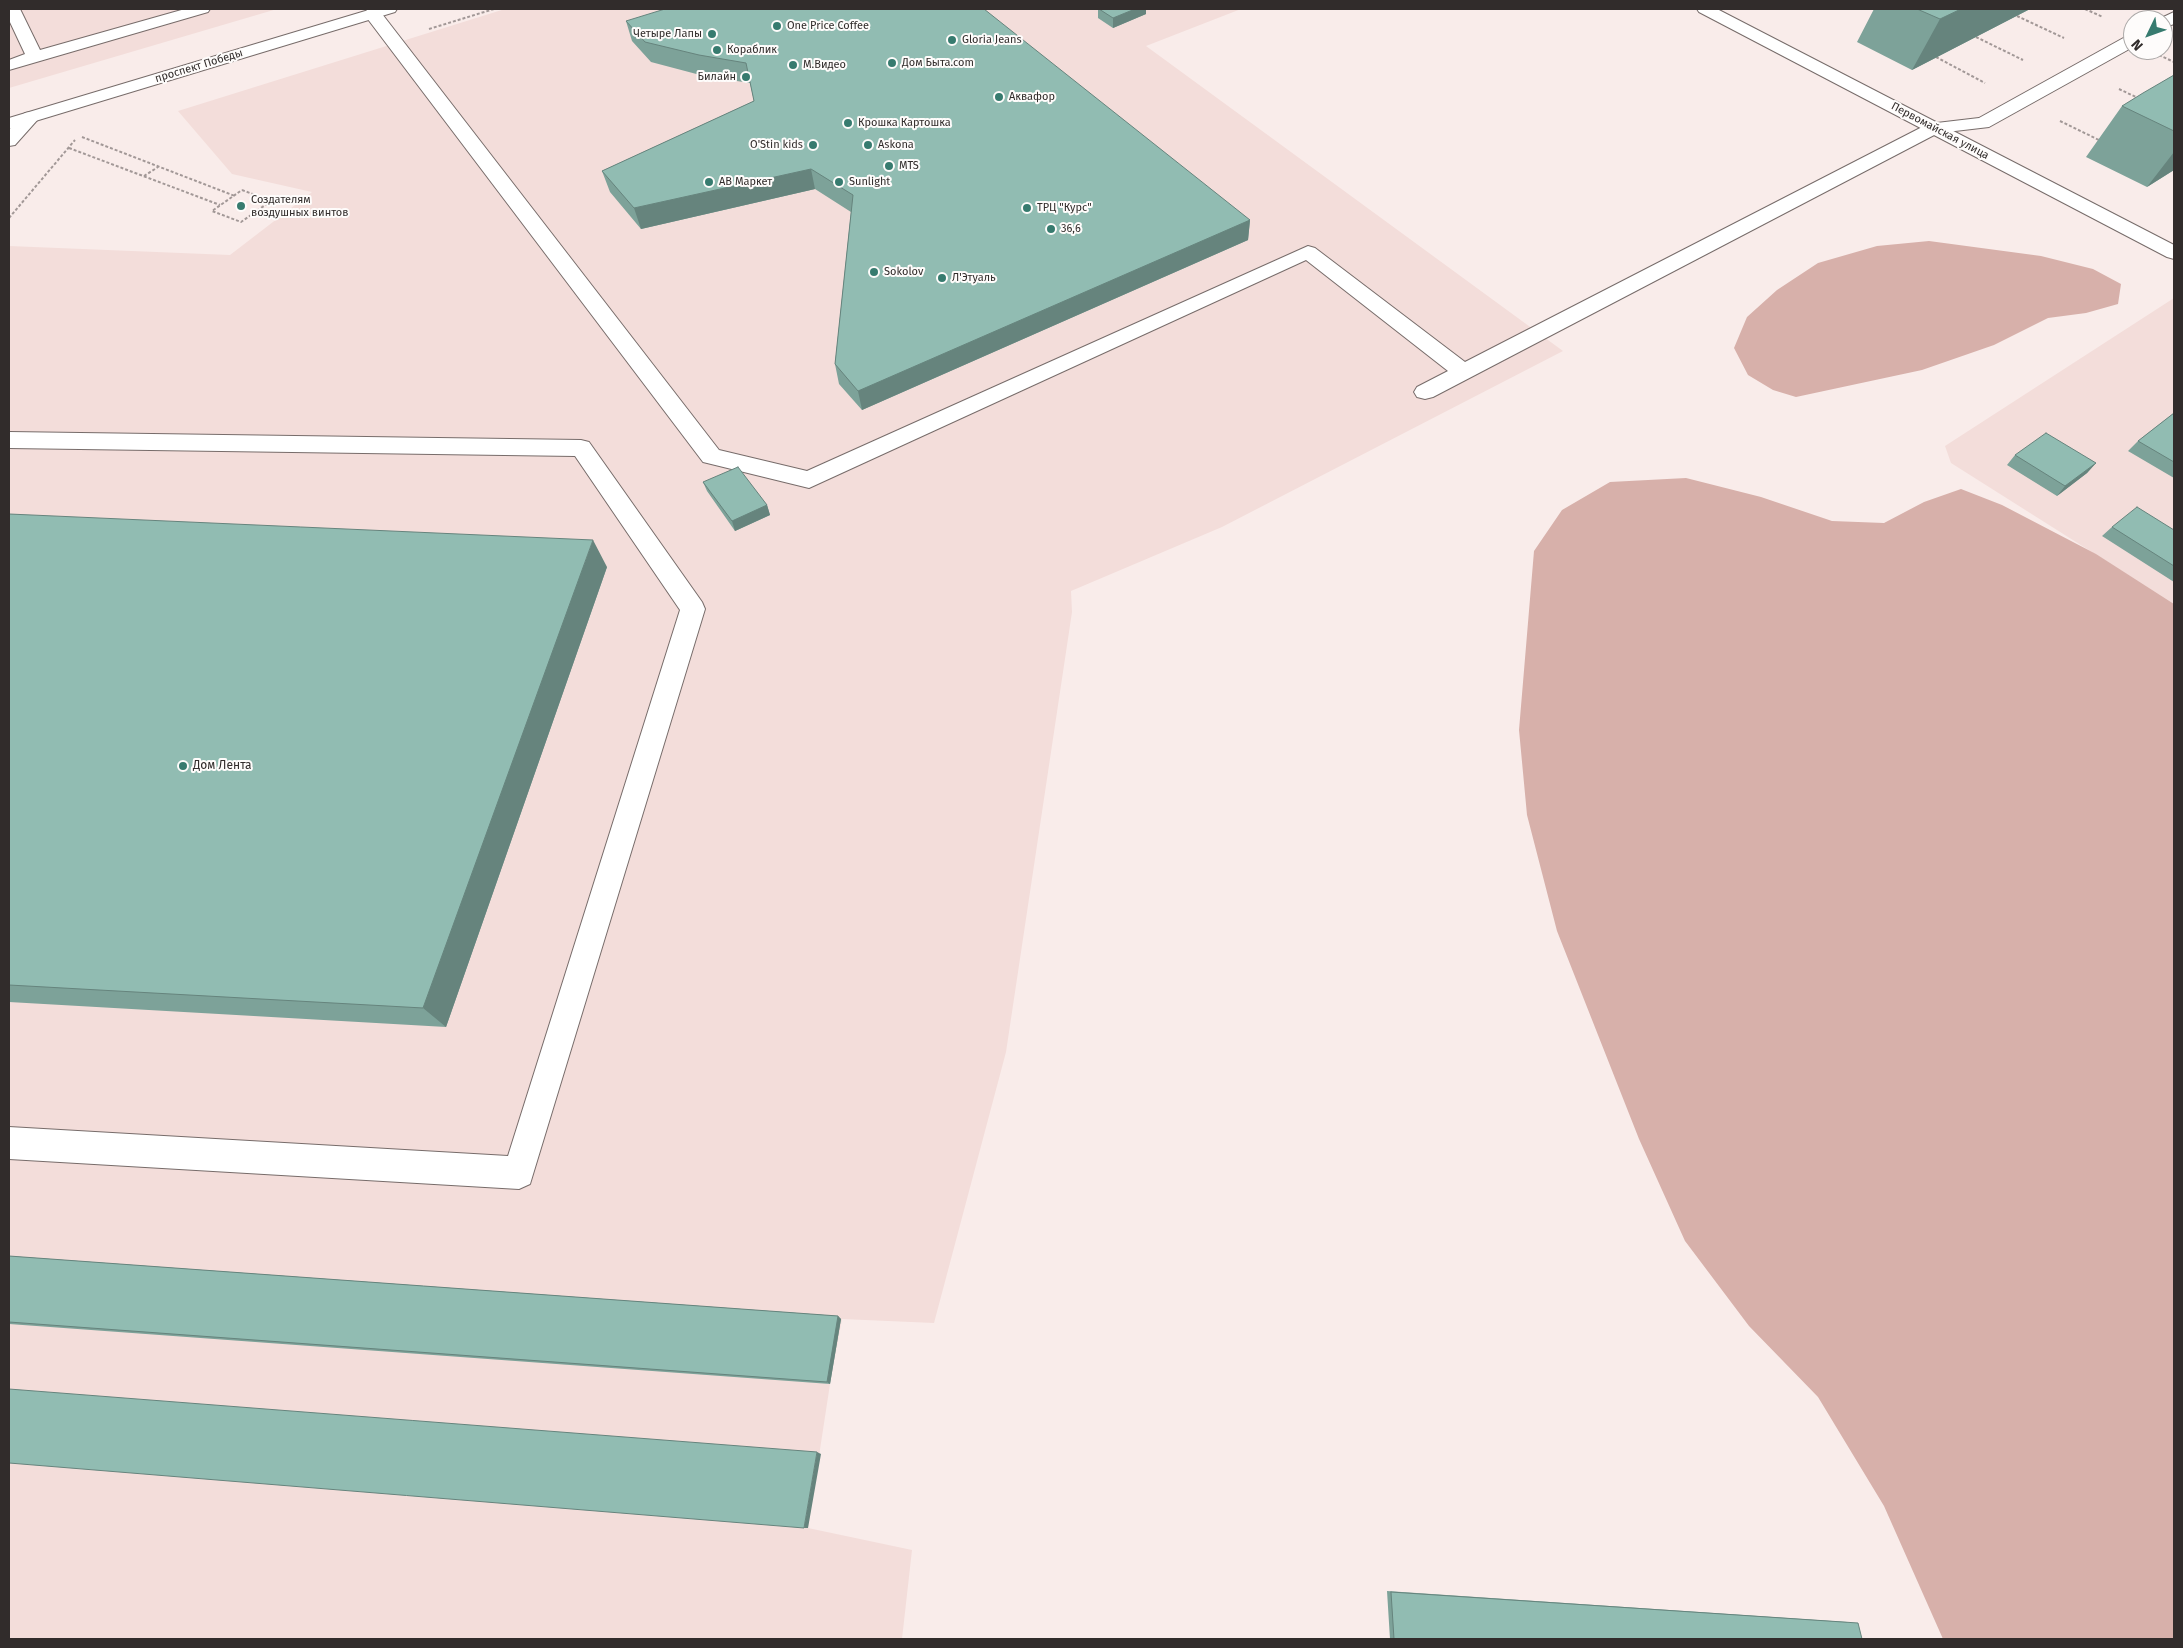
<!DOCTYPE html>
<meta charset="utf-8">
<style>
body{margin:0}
#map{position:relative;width:2183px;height:1648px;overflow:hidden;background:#f9ecea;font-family:"Fira Sans",sans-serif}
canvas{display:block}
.frame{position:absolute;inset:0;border:10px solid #312c2b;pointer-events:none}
.north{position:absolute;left:2123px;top:10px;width:50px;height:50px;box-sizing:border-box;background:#fefcfb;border:1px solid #aca9a8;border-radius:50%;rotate:228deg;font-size:14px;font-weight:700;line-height:20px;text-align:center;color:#312c2b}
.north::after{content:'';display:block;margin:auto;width:18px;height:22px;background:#377b6f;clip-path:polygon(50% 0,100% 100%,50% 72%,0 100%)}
</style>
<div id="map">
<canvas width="2183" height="1648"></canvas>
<div class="frame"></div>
<div class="north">N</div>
</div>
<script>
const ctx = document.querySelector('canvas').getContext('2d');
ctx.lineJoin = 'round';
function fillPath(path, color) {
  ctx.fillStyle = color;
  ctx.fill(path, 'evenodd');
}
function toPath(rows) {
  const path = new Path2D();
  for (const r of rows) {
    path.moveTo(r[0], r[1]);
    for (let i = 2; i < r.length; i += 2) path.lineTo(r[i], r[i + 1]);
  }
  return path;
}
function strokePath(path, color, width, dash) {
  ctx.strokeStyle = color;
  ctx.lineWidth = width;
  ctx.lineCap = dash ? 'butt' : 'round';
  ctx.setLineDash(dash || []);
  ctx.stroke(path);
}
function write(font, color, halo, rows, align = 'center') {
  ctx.font = font + ' "Fira Sans",sans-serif';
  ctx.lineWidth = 4;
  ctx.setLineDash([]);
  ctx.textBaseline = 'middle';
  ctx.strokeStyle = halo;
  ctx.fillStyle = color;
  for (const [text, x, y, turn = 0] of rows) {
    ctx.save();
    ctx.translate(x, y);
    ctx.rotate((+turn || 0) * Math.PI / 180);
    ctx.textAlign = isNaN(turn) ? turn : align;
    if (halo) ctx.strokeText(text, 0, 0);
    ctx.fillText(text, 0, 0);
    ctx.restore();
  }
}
fillPath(toPath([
 [9,9,277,9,9,88],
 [505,9,1241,9,1146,46,1563,351,1222,527,1071,591,1072,612,1006,1052,934,1323,842,1319,830,1384,808,1528,912,1550,902,1639,9,1639,9,246,230,255,312,192,232,174,178,111],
 [2174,298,2174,604,1951,463,1945,446]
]), '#f3ddda');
fillPath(toPath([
 [1929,241,2041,256,2093,269,2121,284,2118,304,2086,313,2048,318,1994,345,1922,370,1796,397,1773,390,1748,375,1734,348,1747,317,1777,290,1818,263,1877,246],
 [1686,478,1761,497,1832,521,1884,523,1924,502,1961,489,2002,505,2096,554,2174,604,2174,1639,1943,1639,1884,1506,1818,1397,1749,1326,1685,1241,1639,1139,1557,931,1527,815,1519,730,1534,551,1562,510,1610,482]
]), '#d7b0aa');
const minor = toPath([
 [9,9,20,9,40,50,185,9,210,9,208,12,9,70,9,60,25,54,9,20,9,9],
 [373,9,379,10,719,450,807,471,1308,246,1315,248,1465,362,1928,124,1979,118,2127,36,2133,35,2133,47,1989,127,1938,133,1433,397,1425,399,1417,397,1414,392,1417,387,1448,371,1306,260,809,488,703,462,367,18,365,14,367,10,373,9],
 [2174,12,2174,24,2163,28,2163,20,2157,20,2174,12],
 [31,112,37,113,40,117,15,145,9,146,9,130,25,113,31,112],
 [9,432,581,440,589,442,702,602,705,609,530,1184,519,1189,9,1159,9,1127,508,1156,680,610,575,456,9,448,9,432]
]);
const major = toPath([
 [372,9,397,9,395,12,9,129,9,118,372,9],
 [1697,9,1717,9,2174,245,2174,259,2167,257,1699,12,1697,9]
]);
strokePath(minor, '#776c6a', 2);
strokePath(major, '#776c6a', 2);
strokePath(toPath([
 [2085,9,2103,17],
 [2017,16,2064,38],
 [429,29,494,9],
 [1976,37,2023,60],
 [2159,55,2174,62],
 [1936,57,1985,83],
 [2119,89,2138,98],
 [2060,121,2101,141],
 [82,137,235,196],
 [69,148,220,205],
 [144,176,158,167],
 [242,190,271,201,241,222,212,211,242,190],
 [9,218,75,140]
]), '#a29897', 2, [3, 2]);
fillPath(minor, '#fff');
fillPath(major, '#fff');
fillPath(toPath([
 [1098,9,1146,9,1146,14,1113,28,1098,18],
 [1874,9,2030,9,1912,70,1857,42],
 [626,21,1250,220,1248,240,862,410,839,384,835,364,851,212,815,189,641,229,610,192,602,171,754,101,750,83,704,76,651,62,632,41],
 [2174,75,2174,170,2147,187,2086,157,2122,106],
 [2174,413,2174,478,2128,451,2138,441],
 [2015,455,2096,463,2087,473,2057,496,2007,465],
 [703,482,767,505,770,515,735,531,707,491],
 [9,514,607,567,446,1027,9,1002],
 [2112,527,2174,530,2174,582,2102,536],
 [9,1256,838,1316,841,1319,830,1384,9,1324],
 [1387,1591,1847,1622,1862,1639,1390,1639]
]), '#7da299');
fillPath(toPath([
 [1135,9,1146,9,1146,14,1113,28,1113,18],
 [1961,9,2030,9,1912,70,1940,19],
 [2174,152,2174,170,2147,187],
 [811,169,815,189,641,229,634,208],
 [1250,220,1248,240,862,410,858,391],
 [2096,463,2087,473,2057,496,2065,486],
 [767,505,770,515,735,531,732,521],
 [593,540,607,567,446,1027,423,1008],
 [838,1316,841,1319,830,1384,827,1382],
 [817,1452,821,1454,808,1528,804,1528]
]), '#66847d');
const building = toPath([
 [665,9,984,9,1250,220,858,391,835,364,853,195,811,169,634,208,602,171,754,101,746,63,699,55,645,42,626,21,665,9],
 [1099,9,1135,9,1113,18,1099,9],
 [1917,9,1961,9,1940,19,1917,9],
 [2174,75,2174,131,2122,106,2143,93,2174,75],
 [2174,413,2174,462,2138,441,2174,413],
 [2046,433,2096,463,2065,486,2015,455,2046,433],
 [738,467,767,505,732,521,703,482,738,467],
 [2137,507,2174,530,2174,566,2112,527,2137,507],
 [9,514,593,540,423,1008,9,985,9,514],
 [9,1256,838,1316,827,1382,9,1322,9,1256],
 [9,1389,817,1452,804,1528,9,1463,9,1389],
 [1391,1592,1858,1623,1862,1639,1394,1639,1391,1592]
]);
fillPath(building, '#91bcb2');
strokePath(building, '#66847d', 1);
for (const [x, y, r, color] of [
 [777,26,5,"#377b6f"],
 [712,34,5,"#377b6f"],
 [952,40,5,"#377b6f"],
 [717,50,5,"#377b6f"],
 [892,63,5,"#377b6f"],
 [793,65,5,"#377b6f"],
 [746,77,5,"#377b6f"],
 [999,97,5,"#377b6f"],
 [848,123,5,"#377b6f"],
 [813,145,5,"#377b6f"],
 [868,145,5,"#377b6f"],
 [889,166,5,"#377b6f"],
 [709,182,5,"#377b6f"],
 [839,182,5,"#377b6f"],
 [241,206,5,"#377b6f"],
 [1027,208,5,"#377b6f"],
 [1051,229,5,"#377b6f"],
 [874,272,5,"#377b6f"],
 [942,278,5,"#377b6f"],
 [183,766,5,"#377b6f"]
]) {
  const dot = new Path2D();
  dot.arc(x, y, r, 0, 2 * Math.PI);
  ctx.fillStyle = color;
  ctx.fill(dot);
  strokePath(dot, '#fefcfb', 2);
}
write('11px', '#312c2b', '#fefcfb', [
 ["One Price Coffee",787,26],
 ["Четыре Лапы",702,34,"right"],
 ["Gloria Jeans",962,40],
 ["Кораблик",727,50],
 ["Дом Быта.com",902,63],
 ["М.Видео",803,65],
 ["Билайн",736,77,"right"],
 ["Аквафор",1009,97],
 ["Крошка Картошка",858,123],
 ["O'Stin kids",803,145,"right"],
 ["Askona",878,145],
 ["MTS",899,166],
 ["АВ Маркет",719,182],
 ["Sunlight",849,182],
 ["Создателям",251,200],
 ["воздушных винтов",251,213],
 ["ТРЦ \"Курс\"",1037,208],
 ["36,6",1061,229],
 ["Sokolov",884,272],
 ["Л'Этуаль",952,278]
], 'left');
write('11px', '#312c2b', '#fefcfb', [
 ["проспект Победы",199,66,-17],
 ["Первомайская улица",1940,131,28]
]);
write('12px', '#312c2b', '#fefcfb', [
 ["Дом Лента",193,766]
], 'left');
</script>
